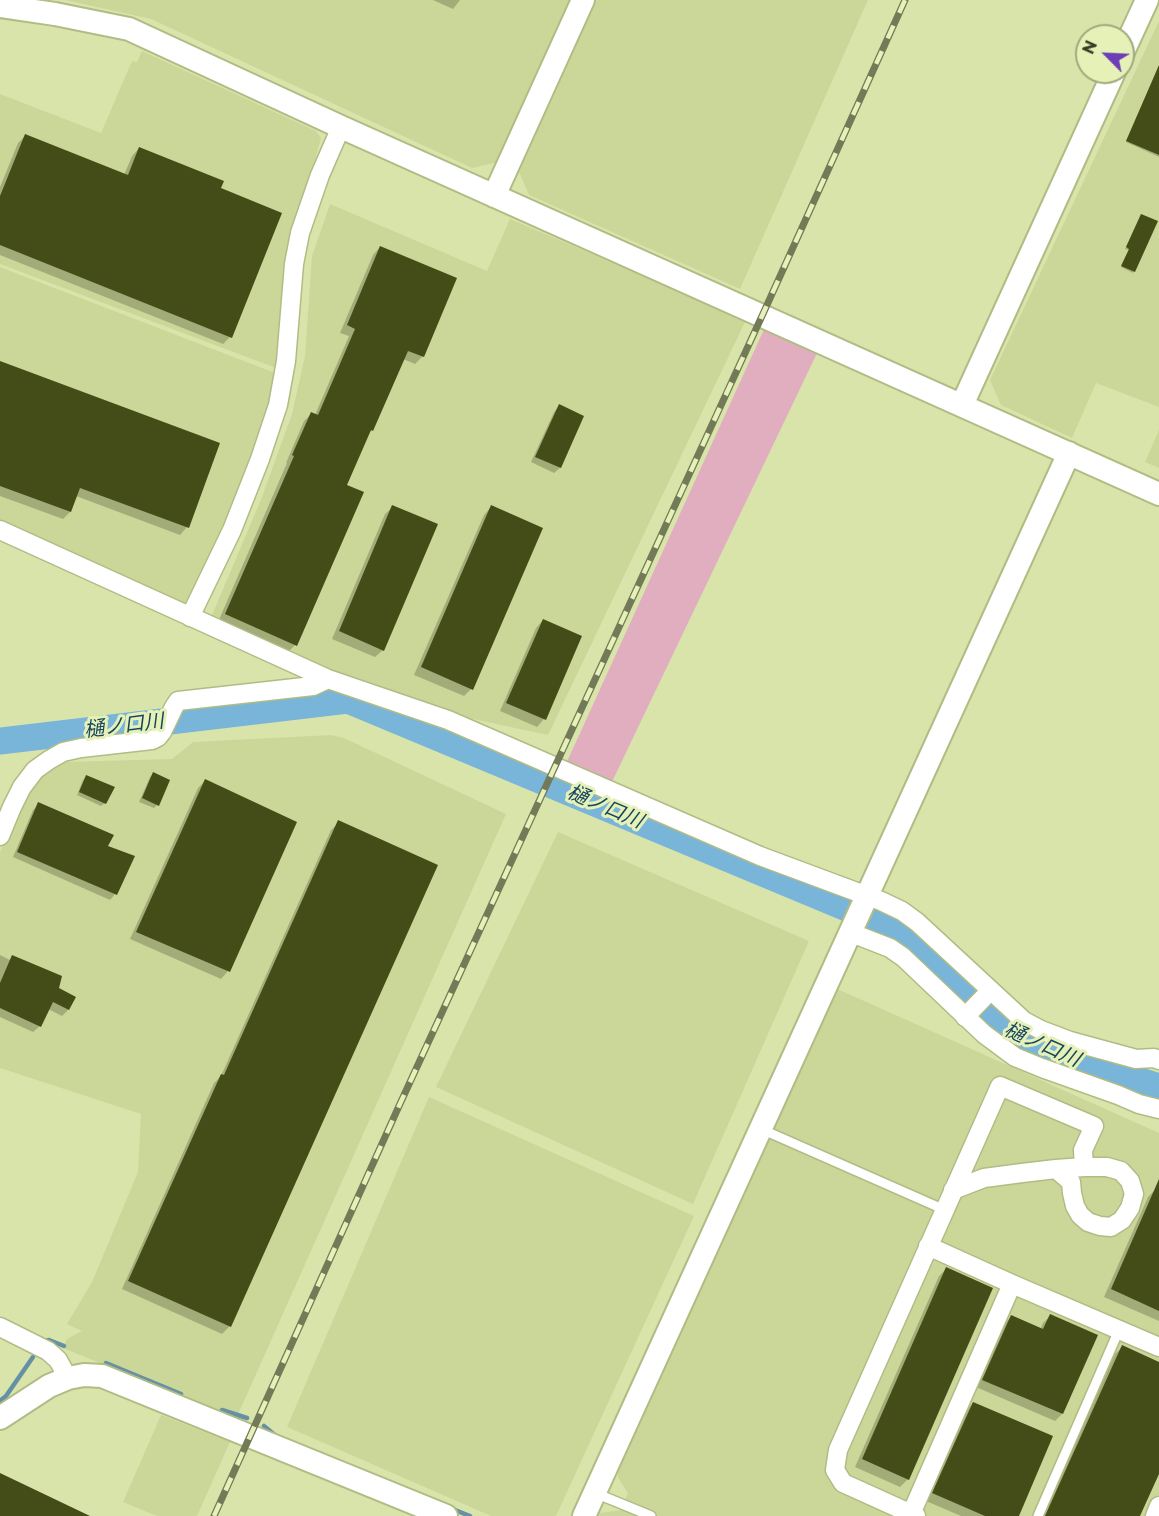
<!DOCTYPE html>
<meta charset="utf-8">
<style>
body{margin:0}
#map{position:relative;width:1159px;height:1516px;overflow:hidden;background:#d9e4ab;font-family:Montserrat,sans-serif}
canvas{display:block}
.north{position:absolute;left:1075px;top:24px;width:60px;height:60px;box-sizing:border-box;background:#e6f1b8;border:2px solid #a1a97e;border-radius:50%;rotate:294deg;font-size:16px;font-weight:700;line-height:24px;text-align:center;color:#3a3e27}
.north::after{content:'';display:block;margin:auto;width:21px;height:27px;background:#6d3fb7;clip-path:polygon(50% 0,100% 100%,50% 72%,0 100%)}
</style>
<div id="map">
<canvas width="1159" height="1516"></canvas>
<div class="north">N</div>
</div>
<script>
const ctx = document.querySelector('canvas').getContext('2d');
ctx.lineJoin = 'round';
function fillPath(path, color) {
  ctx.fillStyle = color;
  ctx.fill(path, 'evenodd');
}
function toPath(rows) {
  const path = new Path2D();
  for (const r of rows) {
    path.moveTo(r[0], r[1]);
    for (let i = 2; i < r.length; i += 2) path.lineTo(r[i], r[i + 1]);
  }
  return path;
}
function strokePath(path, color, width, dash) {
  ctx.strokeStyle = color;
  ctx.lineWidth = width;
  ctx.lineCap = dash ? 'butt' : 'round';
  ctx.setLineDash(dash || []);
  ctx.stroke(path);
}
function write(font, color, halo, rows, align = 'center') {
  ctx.font = font + ' Montserrat,"Noto Sans JP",sans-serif';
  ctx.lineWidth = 6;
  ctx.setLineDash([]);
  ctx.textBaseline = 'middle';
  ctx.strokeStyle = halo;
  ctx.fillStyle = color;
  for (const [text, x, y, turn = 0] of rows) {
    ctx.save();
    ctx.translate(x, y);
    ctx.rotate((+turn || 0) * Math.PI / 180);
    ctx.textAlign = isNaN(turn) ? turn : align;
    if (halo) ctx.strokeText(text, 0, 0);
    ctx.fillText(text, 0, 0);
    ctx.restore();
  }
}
fillPath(toPath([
 [65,0,573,0,499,162,472,168,151,19],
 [597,0,868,0,740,289,529,195,519,172],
 [1159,21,1159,407,1096,383,1072,438,1001,405,990,380],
 [142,51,316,131,321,138,284,272,276,368,0,264,0,94,101,133,132,61,137,62],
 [330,204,487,271,510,219,746,320,548,735,473,719,336,672,210,620,262,497,292,414,305,356,312,256],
 [0,267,275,373,270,405,255,452,224,527,184,605,0,520],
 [1159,430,1159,468,1145,462],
 [331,735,344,738,506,814,236,1419,63,1348,67,1339,82,1331,67,1324,92,1282,138,1172,141,1114,0,1068,0,852,18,808,39,774,63,762,172,759,193,742],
 [558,832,809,941,693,1204,436,1087],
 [833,987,1159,1133,1159,1516,597,1516,600,1513,621,1510,628,1493,618,1478,618,1461],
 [429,1097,694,1216,556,1516,491,1516,287,1427],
 [161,1415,230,1442,197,1516,157,1516,123,1502]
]), '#cbd798');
fillPath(toPath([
 [766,325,819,349,610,786,565,766]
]), '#e1aebf');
fillPath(toPath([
 [433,0,460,0,453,9],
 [1159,66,1159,157,1126,142],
 [25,136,124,175,132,156,139,148,220,189,230,337,223,344,0,255,0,187,18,143],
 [1141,215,1134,271,1133,273,1121,267,1129,250,1125,249],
 [380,247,423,356,415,364,403,359,372,430,368,434,345,485,295,645,288,652,218,622,287,463,286,463,304,421,312,413,315,415,349,336,340,333,373,255],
 [0,363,187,527,180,535,76,496,70,512,63,519,0,496],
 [559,406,582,417,560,468,554,473,531,462,554,412],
 [393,507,383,650,375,657,332,639,385,514],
 [491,507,471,689,464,696,414,675,484,515],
 [543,620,580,636,544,719,537,727,500,711,536,628],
 [153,774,157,805,154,808,139,802,150,777],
 [87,777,105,803,101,806,77,795,83,780],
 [205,781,295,823,228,971,221,979,130,939,198,788],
 [39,804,106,846,133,857,115,894,110,900,13,857,33,810],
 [339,822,436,866,230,1326,222,1334,122,1289,214,1083,221,1076,331,830],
 [0,955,10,960,12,957,57,989,68,1010,62,1016,48,1009,40,1026,33,1032,0,1017],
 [1156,1189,1159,1190,1159,1321,1104,1297,1148,1197],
 [946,1269,908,1479,900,1487,855,1467,939,1276],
 [1050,1316,1062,1414,1055,1421,976,1387,1004,1324,1011,1317,1040,1330,1043,1323],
 [1122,1347,1159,1363,1159,1470,1138,1516,1042,1516,1115,1354],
 [973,1403,1017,1516,961,1516,926,1501,966,1411]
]), '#0003');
strokePath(toPath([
 [44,1341,49,1340,64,1346],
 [106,1363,181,1394],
 [0,1401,6,1396,33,1357],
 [222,1410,247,1418],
 [264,1426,276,1436],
 [450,1508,470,1516]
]), '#6691a4', 4.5);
strokePath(toPath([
 [0,741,348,700,890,926,915,943,1003,1031,1029,1045,1073,1060,1159,1087]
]), '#79b4d9', 27);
fillPath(toPath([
 [1159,65,1159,155,1126,141],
 [25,134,128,175,139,147,224,181,221,188,282,213,232,338,0,245,0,196],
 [1141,214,1158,221,1135,272,1121,266,1129,249,1126,247],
 [380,246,457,278,424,357,408,351,373,431,371,430,347,485,364,492,297,646,225,614,294,456,292,455,311,412,318,415,355,329,347,325],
 [0,361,220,443,189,528,80,488,71,512,0,486],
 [559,404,584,416,561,468,535,457],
 [392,505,438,524,384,651,339,631],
 [491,505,543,528,473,690,421,667],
 [543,619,582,636,546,720,506,703],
 [153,772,170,780,159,806,142,798],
 [86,775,115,787,106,804,79,792],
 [205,779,297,822,230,972,136,932],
 [38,802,114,835,108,846,135,856,117,895,17,852],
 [338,820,438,865,231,1327,128,1281,221,1074,224,1075],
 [12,955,62,976,59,988,76,997,69,1010,53,1002,41,1027,0,1008,0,983],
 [1159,1179,1159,1311,1111,1289],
 [946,1267,993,1288,909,1480,862,1459],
 [1050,1314,1098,1335,1063,1414,982,1380,1011,1315,1043,1329],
 [1122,1345,1159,1362,1159,1474,1140,1516,1045,1516],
 [973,1402,1053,1436,1019,1516,985,1516,932,1493],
 [0,1473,90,1516,0,1516]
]), '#444c18');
const service = toPath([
 [761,1129,945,1210],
 [595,1493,651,1516],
 [1038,1516,1119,1330]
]);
const minor = toPath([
 [0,530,328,679,448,720,760,856,881,901,902,911,917,922,1024,1021,1041,1030,1070,1041,1136,1059,1154,1058,1159,1060],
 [190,617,232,530,260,459,278,405,286,361,294,264,300,233,320,175,341,127],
 [0,836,12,807,22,787,35,770,49,760,63,752,81,748,152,740,158,737,162,732,174,707,178,701,313,686,328,679],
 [849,932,890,948,903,957,984,1034,1015,1057,1042,1068,1118,1095,1139,1104,1159,1109],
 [965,1017,990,991],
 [953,1190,984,1178,1022,1173,1056,1169,1084,1167,1107,1167,1121,1171,1130,1181,1134,1194,1130,1208,1122,1220,1111,1227,1100,1226,1088,1222,1080,1215,1075,1206,1072,1193,1071,1182,1056,1169],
 [928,1246,1012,1284,1159,1347],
 [0,1327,48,1351,58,1360,68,1378],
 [911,1514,1012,1284],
 [916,1516,843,1483,835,1470,838,1450,1000,1086,1094,1126,1083,1150,1084,1167],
 [1155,1516,1159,1506]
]);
const tertiary = toPath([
 [0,6,55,14,129,29,341,127,1159,494],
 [1123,52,1147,0],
 [494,196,583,0],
 [962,405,1114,72],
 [0,1418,49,1386,68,1378,84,1375,102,1376,446,1516],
 [584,1516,1069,453]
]);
strokePath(service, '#b1bc85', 12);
strokePath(minor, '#b1bc85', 21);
strokePath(tertiary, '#b1bc85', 26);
strokePath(service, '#fff', 9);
strokePath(minor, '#fff', 18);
strokePath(tertiary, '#fff', 22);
const rail = toPath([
 [214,1516,399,1106,762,316,905,0]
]);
strokePath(rail, '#737a57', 7);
strokePath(rail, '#e6f1b8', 4.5, [14]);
write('italic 20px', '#16455f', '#e6f1b8', [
 ["樋ノ口川",124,726,-7],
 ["樋ノ口川",605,807,23],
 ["樋ノ口川",1042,1045,24]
]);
</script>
